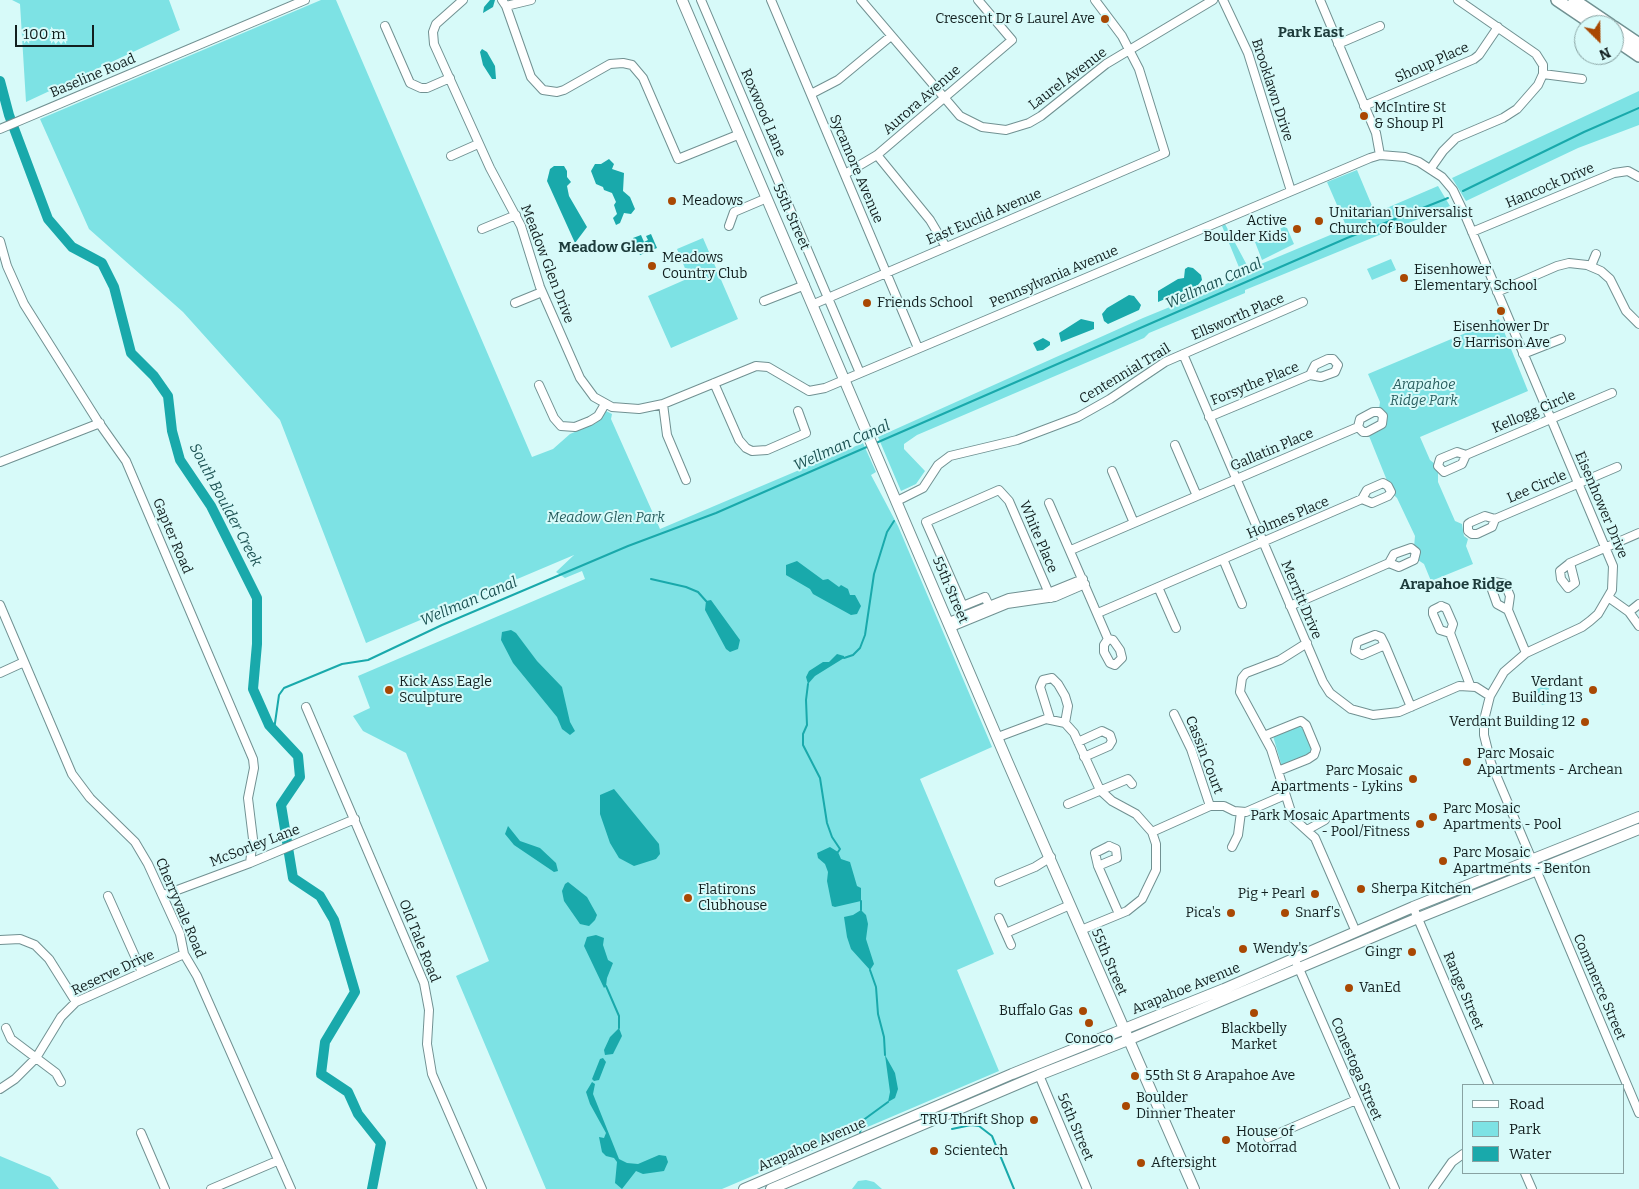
<!DOCTYPE html>
<style>
body{margin:0}
#map{position:relative;width:1639px;height:1189px;overflow:hidden;background:#d7faf9;font-family:Bitter,serif}
canvas{display:block}
.legend{position:absolute;left:1462px;top:1084px;width:162px;height:90px;box-sizing:border-box;background:#d7faf9;border:1px solid #88a2a2;margin:0;padding:6px 9px;list-style:none;font-size:15px;color:#121f1f}
.legend li{display:flex;align-items:center;gap:10px;height:25px}
.legend b{width:25px;border:1px solid #88a2a2}
.north{position:absolute;left:1574px;top:15px;width:50px;height:50px;box-sizing:border-box;background:#d7faf9;border:1px solid #88a2a2;border-radius:50%;rotate:157deg;font-size:14px;font-weight:700;line-height:20px;text-align:center;color:#121f1f}
.north::after{content:'';display:block;margin:auto;width:18px;height:22px;background:#a94803;clip-path:polygon(50% 0,100% 100%,50% 72%,0 100%)}
.scale{position:absolute;left:15px;top:25px;width:79px;height:22px;box-sizing:border-box;border:2px solid #121f1f;border-top:0;padding-left:6px;font-size:15px;line-height:18px;white-space:nowrap;color:#121f1f;-webkit-text-stroke:4px #d7faf9;paint-order:stroke}
</style>
<div id="map">
<canvas width="1639" height="1189"></canvas>
<ul class="legend">
<li><b style="height:6px;background:#fff"></b>Road</li>
<li><b style="height:14px;background:#7de2e4"></b>Park</li>
<li><b style="height:14px;background:#19a9ab"></b>Water</li>
</ul>
<div class="north">N</div>
<div class="scale">100 m</div>
</div>
<script>
const ctx = document.querySelector('canvas').getContext('2d');
ctx.lineJoin = 'round';
function fillPath(path, color) {
  ctx.fillStyle = color;
  ctx.fill(path, 'evenodd');
}
function toPath(rows) {
  const path = new Path2D();
  for (const r of rows) {
    path.moveTo(r[0], r[1]);
    for (let i = 2; i < r.length; i += 2) path.lineTo(r[i], r[i + 1]);
  }
  return path;
}
function strokePath(path, color, width, dash) {
  ctx.strokeStyle = color;
  ctx.lineWidth = width;
  ctx.lineCap = dash ? 'butt' : 'round';
  ctx.setLineDash(dash || []);
  ctx.stroke(path);
}
function write(font, color, halo, rows, align = 'center') {
  ctx.font = font + ' Bitter,serif';
  ctx.lineWidth = 4;
  ctx.setLineDash([]);
  ctx.textBaseline = 'middle';
  ctx.strokeStyle = halo;
  ctx.fillStyle = color;
  for (const [text, x, y, turn = 0] of rows) {
    ctx.save();
    ctx.translate(x, y);
    ctx.rotate((+turn || 0) * Math.PI / 180);
    ctx.textAlign = isNaN(turn) ? turn : align;
    if (halo) ctx.strokeText(text, 0, 0);
    ctx.fillText(text, 0, 0);
    ctx.restore();
  }
}
fillPath(toPath([
 [12,0,169,0,180,30,26,102,20,4],
 [321,0,336,0,532,457,553,449,570,434,596,423,606,411,612,414,611,419,660,529,863,443,876,472,871,475,898,526,992,747,920,779,994,954,957,970,999,1071,722,1189,546,1189,456,976,489,961,406,753,363,731,353,716,370,708,358,676,585,579,582,571,565,578,556,572,574,555,366,643,280,420,183,312,89,229,40,119],
 [1639,91,1639,125,1578,148,1466,201,1452,178],
 [1357,170,1375,213,1438,186,1450,206,1245,290,1245,293,1149,333,1144,338,917,435,904,444,904,449,925,471,916,484,901,491,878,437,1143,318,1243,277,1222,226,1225,224,1249,269,1347,228,1327,182],
 [1284,227,1287,228,1294,244,1262,260,1255,242,1270,239,1274,231],
 [703,238,738,319,671,348,648,296,689,278,677,249],
 [1391,259,1396,270,1372,280,1367,269],
 [1499,319,1528,391,1420,437,1430,460,1435,464,1438,473,1438,482,1455,521,1462,524,1464,536,1468,539,1466,546,1473,564,1431,581,1424,564,1418,560,1419,554,1414,547,1415,536,1397,498,1392,493,1369,436,1383,428,1379,409,1380,402,1368,374],
 [1548,684,1551,702,1542,705,1535,690],
 [1297,726,1304,729,1312,752,1282,767,1273,736],
 [0,1156,50,1177,59,1189,0,1189],
 [866,1180,874,1182,882,1189,852,1189,858,1181]
]), '#7de2e4');
fillPath(toPath([
 [490,0,495,0,493,7,483,13,484,7],
 [482,49,487,52,495,66,496,79,492,79,483,65,480,52],
 [609,159,614,164,612,169,624,173,623,191,630,197,635,209,631,214,624,213,620,223,616,225,613,218,617,214,614,205,616,202,612,193,604,190,603,187,596,184,591,171,595,164,601,164],
 [554,166,564,166,567,171,567,177,571,182,567,186,569,196,587,227,575,243,547,181,550,169],
 [651,234,657,248,640,255,633,238,641,235,644,242,648,240,646,236],
 [1188,267,1193,268,1201,275,1202,280,1198,285,1158,302,1158,291,1178,279,1184,278,1185,269],
 [1129,295,1134,296,1141,305,1139,310,1108,324,1104,321,1102,314,1107,308],
 [1081,319,1094,322,1094,329,1061,342,1059,333],
 [1043,338,1050,342,1050,345,1043,350,1037,351,1033,343],
 [797,561,823,580,828,579,839,587,841,585,848,589,850,595,855,595,861,606,857,614,851,615,813,594,810,589,786,575,786,565],
 [711,600,740,640,738,649,730,652,726,649,705,610,706,601],
 [511,630,516,633,537,661,562,687,570,722,575,731,570,735,562,729,557,717,513,663,501,640,502,632],
 [837,654,844,656,844,658,815,676,808,684,806,677,809,671,823,662,829,662],
 [614,789,659,844,660,854,656,859,634,866,619,858,610,843,600,814,600,795],
 [508,826,520,841,540,848,556,863,558,871,554,872,514,845,505,834],
 [830,847,838,852,841,859,850,862,857,886,861,888,861,901,835,907,832,906,827,881,828,872,825,864,818,858,817,853],
 [568,882,587,897,597,915,595,920,589,926,580,924,564,901,562,891,565,884],
 [861,910,866,915,868,924,866,939,874,964,870,970,851,949,847,937,844,917,853,915],
 [596,935,604,938,603,945,608,960,613,963,607,978,606,986,604,988,584,946,587,937],
 [619,1028,622,1036,613,1054,605,1055,604,1050,610,1037],
 [885,1055,895,1073,898,1089,895,1098,888,1102,890,1092],
 [603,1058,606,1062,599,1080,594,1081,592,1079,600,1059],
 [592,1082,595,1084,593,1094,619,1159,627,1163,638,1164,659,1155,666,1156,668,1162,664,1171,643,1174,636,1171,622,1189,615,1183,617,1162,614,1158,606,1156,602,1152,599,1137,604,1138,606,1133,590,1104,586,1092]
]), '#19a9ab');
strokePath(toPath([
 [1463,191,1584,132,1639,108],
 [876,443,1347,238,1448,198],
 [651,579,686,587,698,592,706,601],
 [844,658,853,655,860,648,865,635,874,574,887,532,894,521],
 [808,684,806,700,807,725,803,734,803,745,820,778,827,823,832,837,840,849,838,852],
 [274,730,279,695,284,688,342,664,368,660,442,625,628,546,716,513,869,446],
 [861,910,861,901],
 [870,970,876,987,878,1014,884,1037,885,1055],
 [606,986,619,1016,619,1028],
 [952,1129,971,1125,979,1126,992,1136,1014,1189],
 [860,1133,862,1121,888,1102]
]), '#19a9ab', 2);
strokePath(toPath([
 [0,81,9,115,48,219,72,247,102,263,114,287,131,353,154,376,168,396,172,431,180,460,211,506,257,598,257,644,253,689,269,725,298,756,300,777,281,805,293,878,320,896,334,920,355,992,325,1042,321,1074,348,1092,358,1114,381,1143,372,1189]
]), '#19a9ab', 10);
const minor = toPath([
 [463,0,436,24,433,32,434,44,490,168,521,226,540,287,580,378,594,397,612,407,639,409,663,404,756,366,768,367,809,391,825,388,1370,158,1380,155,1405,157,1419,162,1442,177,1453,190,1465,215,1613,566,1612,590,1598,614,1590,621,1582,627,1526,653,1504,672,1490,696,1484,720,1484,735,1491,763,1639,1113],
 [502,0,506,6,531,77,543,90,557,92,564,90,610,64,623,63,632,65,643,78,678,159,740,134],
 [701,0,860,373],
 [771,0,918,348],
 [861,0,960,116,982,127,1006,130,1029,123,1041,116,1106,64,1213,0],
 [1223,0,1248,53,1291,191],
 [1320,0,1376,133,1380,155],
 [506,6,531,0],
 [385,26,410,83,421,88,427,88,450,78],
 [1338,44,1380,26],
 [1543,74,1582,79],
 [811,94,838,80,891,36],
 [1364,106,1474,59,1479,55,1498,27],
 [0,129,305,0],
 [877,155,930,220,946,247],
 [451,156,478,144],
 [1431,168,1443,151,1456,138,1503,118,1517,109,1538,85,1543,74,1543,65,1536,54,1458,0],
 [845,174,877,155,1012,40,978,0],
 [729,226,734,212,767,198],
 [482,229,516,215],
 [1472,232,1614,173,1628,171,1639,177],
 [0,241,7,266,24,304,97,420,126,461,253,759,254,768,248,798,253,839,250,863],
 [1591,266,1596,254],
 [1497,292,1557,266,1569,263,1587,265,1601,271,1610,279,1626,311,1639,324],
 [764,301,805,285],
 [515,303,542,292],
 [814,304,1165,153,1139,69,1122,36,1095,0],
 [1183,354,1323,682,1330,693,1351,709,1373,715,1399,712,1459,686,1476,687,1490,696],
 [1523,354,1561,339],
 [714,383,739,440,746,448,752,451,767,450,806,433,798,411],
 [539,385,554,418,561,426,575,427,590,421,598,416,605,404],
 [663,404,667,435,686,480],
 [1209,417,1310,375,1321,377,1335,372,1338,365,1333,359,1328,359,1315,365,1310,375],
 [1175,445,1197,496],
 [1466,455,1462,464,1444,472,1438,466,1440,459,1457,452,1466,455,1612,393],
 [0,462,100,423],
 [1112,471,1134,523],
 [897,501,923,488,938,465,950,456,1017,440,1078,417,1110,399,1165,362,1303,302],
 [1049,503,1108,639,1113,640,1120,650,1122,658,1115,665,1110,663,1104,652,1104,645,1108,639],
 [1495,519,1492,527,1477,534,1472,534,1468,531,1468,524,1471,522,1485,516,1495,519,1617,467],
 [1071,550,1358,427,1363,432,1367,432,1382,424,1383,416,1379,412,1373,412,1360,419,1358,427],
 [1223,559,1242,604],
 [1570,563,1639,533],
 [1570,563,1575,583,1568,588,1561,579,1560,571,1570,563],
 [1495,582,1505,584,1510,596,1508,610,1497,604,1491,587,1495,582],
 [1158,587,1176,628],
 [1608,597,1629,612,1639,626],
 [0,605,72,774,90,798,135,842,148,864,180,934,184,954,197,976,291,1189],
 [1290,606,1389,563,1394,554,1411,548,1416,552,1414,560,1399,567,1389,563],
 [1441,606,1446,608,1453,624,1450,633,1440,630,1433,614,1433,610,1441,606],
 [991,610,985,597,963,606,926,522,999,490,1009,501,1051,598],
 [1508,610,1526,653],
 [1629,612,1639,604],
 [1098,613,1362,499,1372,503,1388,496,1391,492,1388,486,1383,483,1367,490,1362,499],
 [949,622,1009,598,1051,592,1083,579],
 [951,627,1007,604,1055,597,1085,584],
 [1450,633,1470,685],
 [1375,635,1381,637,1385,645,1362,655,1355,651,1357,642,1375,635],
 [1307,643,1280,660,1246,673,1242,678,1240,692,1271,749,1293,818,1315,838,1356,932],
 [1385,645,1411,707],
 [0,673,24,662],
 [306,707,424,983,429,1010,427,1044,432,1074,482,1189],
 [1174,714,1191,749,1210,806],
 [1050,719,1040,687,1043,680,1052,678,1058,684,1065,696,1068,706,1065,723],
 [1264,736,1301,721,1306,725,1316,749,1314,755,1308,759,1278,771],
 [998,737,1046,719,1065,723,1074,733,1100,790,1112,801,1136,814,1152,832,1156,844,1156,870,1142,899,1127,911,1081,930],
 [1078,742,1102,731,1110,735,1112,741,1109,746,1084,757],
 [1068,804,1128,779,1132,784],
 [1307,830,1325,820],
 [1152,832,1210,806,1224,806,1234,811,1246,812,1285,795],
 [1109,846,1116,849,1117,858,1098,866,1095,853,1109,846],
 [1232,847,1238,835,1241,812],
 [1098,866,1119,914],
 [999,882,1035,867,1051,857],
 [164,895,250,863,355,819],
 [108,896,142,972],
 [1413,907,1489,1085],
 [999,918,1011,945],
 [1006,933,1070,905],
 [0,940,20,939,35,945,49,959,76,1002],
 [1297,964,1395,1189],
 [6,1028,11,1039,56,1073,61,1082],
 [1039,1075,1087,1189],
 [0,1089,15,1079,36,1058,61,1017,76,1002,184,954],
 [141,1133,165,1189],
 [1268,1138,1356,1100],
 [1525,1173,1532,1189],
 [211,1189,277,1161],
 [1433,1189,1452,1162,1463,1154]
]);
const major = toPath([
 [682,0,1008,763,1194,1189],
 [744,1189,1012,1074,1224,989,1413,907,1639,817],
 [771,1189,1039,1075,1128,1040,1418,918,1639,829]
]);
const highway = toPath([
 [1557,0,1594,25],
 [1574,0,1611,25],
 [1614,27,1639,44],
 [1614,39,1639,56]
]);
strokePath(minor, '#719192', 10);
strokePath(major, '#719192', 12);
strokePath(highway, '#719192', 14);
strokePath(minor, '#fff', 8);
strokePath(major, '#fff', 10);
strokePath(highway, '#fff', 11);
for (const [x, y, r, color] of [
 [1105,19,5,"#a94803"],
 [1364,116,5,"#a94803"],
 [672,201,5,"#a94803"],
 [1319,221,5,"#a94803"],
 [1297,229,5,"#a94803"],
 [652,266,5,"#a94803"],
 [1404,278,5,"#a94803"],
 [867,303,5,"#a94803"],
 [1501,311,5,"#a94803"],
 [389,690,5,"#a94803"],
 [1593,690,5,"#a94803"],
 [1585,722,5,"#a94803"],
 [1467,762,5,"#a94803"],
 [1413,779,5,"#a94803"],
 [1433,817,5,"#a94803"],
 [1420,824,5,"#a94803"],
 [1443,861,5,"#a94803"],
 [1361,889,5,"#a94803"],
 [1315,894,5,"#a94803"],
 [688,898,5,"#a94803"],
 [1231,913,5,"#a94803"],
 [1285,913,5,"#a94803"],
 [1243,949,5,"#a94803"],
 [1412,952,5,"#a94803"],
 [1349,988,5,"#a94803"],
 [1083,1011,5,"#a94803"],
 [1254,1013,5,"#a94803"],
 [1089,1023,5,"#a94803"],
 [1135,1076,5,"#a94803"],
 [1126,1106,5,"#a94803"],
 [1034,1120,5,"#a94803"],
 [1226,1140,5,"#a94803"],
 [934,1151,5,"#a94803"],
 [1141,1163,5,"#a94803"]
]) {
  const dot = new Path2D();
  dot.arc(x, y, r, 0, 2 * Math.PI);
  ctx.fillStyle = color;
  ctx.fill(dot);
  strokePath(dot, '#d7faf9', 2);
}
write('14px', '#121f1f', '#d7faf9', [
 ["Crescent Dr & Laurel Ave",1095,19,"right"],
 ["McIntire St",1374,108],
 ["& Shoup Pl",1374,124],
 ["Meadows",682,201],
 ["Unitarian Universalist",1329,213],
 ["Church of Boulder",1329,229],
 ["Active",1287,221,"right"],
 ["Boulder Kids",1287,237,"right"],
 ["Meadows",662,258],
 ["Country Club",662,274],
 ["Eisenhower",1414,270],
 ["Elementary School",1414,286],
 ["Friends School",877,303],
 ["Eisenhower Dr",1501,327,"center"],
 ["& Harrison Ave",1501,343,"center"],
 ["Kick Ass Eagle",399,682],
 ["Sculpture",399,698],
 ["Verdant",1583,682,"right"],
 ["Building 13",1583,698,"right"],
 ["Verdant Building 12",1575,722,"right"],
 ["Parc Mosaic",1477,754],
 ["Apartments - Archean",1477,770],
 ["Parc Mosaic",1403,771,"right"],
 ["Apartments - Lykins",1403,787,"right"],
 ["Parc Mosaic",1443,809],
 ["Apartments - Pool",1443,825],
 ["Park Mosaic Apartments",1410,816,"right"],
 ["- Pool/Fitness",1410,832,"right"],
 ["Parc Mosaic",1453,853],
 ["Apartments - Benton",1453,869],
 ["Sherpa Kitchen",1371,889],
 ["Flatirons",698,890],
 ["Clubhouse",698,906],
 ["Pig + Pearl",1305,894,"right"],
 ["Pica's",1221,913,"right"],
 ["Snarf's",1295,913],
 ["Wendy's",1253,949],
 ["Gingr",1402,952,"right"],
 ["VanEd",1359,988],
 ["Buffalo Gas",1073,1011,"right"],
 ["Blackbelly",1254,1029,"center"],
 ["Market",1254,1045,"center"],
 ["Conoco",1089,1039,"center"],
 ["55th St & Arapahoe Ave",1145,1076],
 ["Boulder",1136,1098],
 ["Dinner Theater",1136,1114],
 ["TRU Thrift Shop",1024,1120,"right"],
 ["House of",1236,1132],
 ["Motorrad",1236,1148],
 ["Scientech",944,1151],
 ["Aftersight",1151,1163]
], 'left');
write('14px', '#121f1f', '#d7faf9', [
 ["Shoup Place",1432,63,-24],
 ["Baseline Road",93,76,-23],
 ["Laurel Avenue",1068,79,-37],
 ["Brooklawn Drive",1272,90,72],
 ["Aurora Avenue",922,100,-41],
 ["Roxwood Lane",763,113,67],
 ["Sycamore Avenue",856,169,67],
 ["Hancock Drive",1550,186,-23],
 ["55th Street",791,217,66],
 ["East Euclid Avenue",984,217,-23],
 ["Meadow Glen Drive",547,264,69],
 ["Pennsylvania Avenue",1054,277,-23],
 ["Ellsworth Place",1238,317,-23],
 ["Centennial Trail",1125,374,-31],
 ["Forsythe Place",1255,384,-22],
 ["Kellogg Circle",1534,412,-23],
 ["Gallatin Place",1272,450,-23],
 ["Lee Circle",1537,487,-23],
 ["Eisenhower Drive",1601,505,67],
 ["Holmes Place",1288,518,-23],
 ["Gapter Road",172,536,67],
 ["White Place",1038,537,67],
 ["55th Street",950,590,67],
 ["Merritt Drive",1301,600,67],
 ["Cassin Court",1204,755,69],
 ["McSorley Lane",255,846,-21],
 ["Cherryvale Road",180,908,67],
 ["Old Tale Road",419,941,68],
 ["55th Street",1109,962,67],
 ["Reserve Drive",113,973,-25],
 ["Commerce Street",1599,987,67],
 ["Arapahoe Avenue",1186,989,-22],
 ["Range Street",1463,991,67],
 ["Conestoga Street",1356,1069,67],
 ["56th Street",1075,1127,67],
 ["Arapahoe Avenue",812,1145,-23]
]);
write('italic 14px', '#295e5f', '#d7faf9', [
 ["Arapahoe",1424,385],
 ["Ridge Park",1424,401],
 ["Meadow Glen Park",606,518]
]);
write('bold 15px', '#1d3b3b', '#d7faf9', [
 ["Park East",1311,33],
 ["Meadow Glen",606,248],
 ["Arapahoe Ridge",1456,585]
]);
write('italic 15px', '#1c5253', '#d7faf9', [
 ["Wellman Canal",1214,284,-24],
 ["Wellman Canal",842,446,-24],
 ["South Boulder Creek",225,505,62],
 ["Wellman Canal",469,602,-23]
]);
</script>
